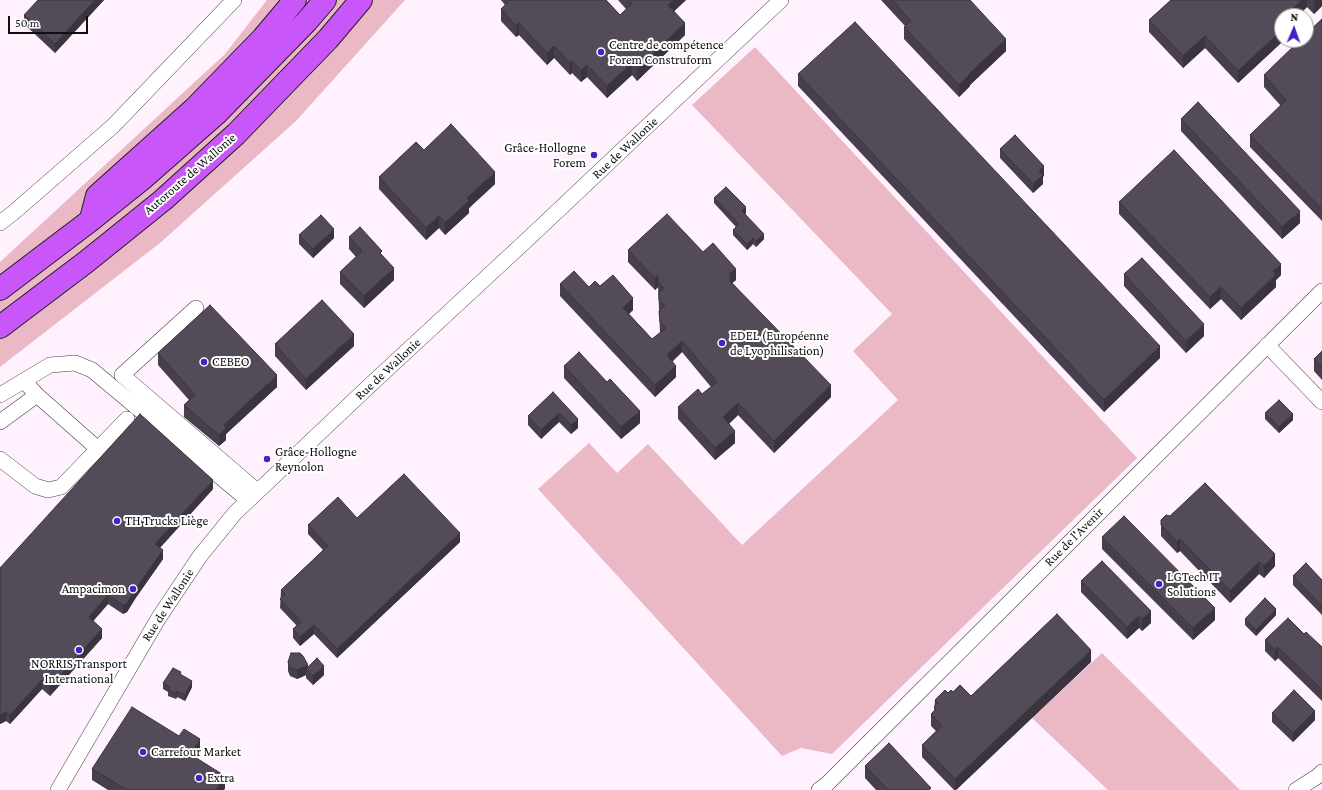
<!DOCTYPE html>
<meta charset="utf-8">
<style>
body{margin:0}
#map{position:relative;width:1322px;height:790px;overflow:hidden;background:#fff1fe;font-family:"Crimson Pro",serif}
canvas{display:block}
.north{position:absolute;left:1274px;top:8px;width:40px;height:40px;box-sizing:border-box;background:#fff;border:1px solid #9f9f9f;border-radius:50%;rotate:2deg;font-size:11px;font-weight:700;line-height:16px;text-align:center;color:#0f0f0f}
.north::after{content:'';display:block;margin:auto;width:14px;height:18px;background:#4422c4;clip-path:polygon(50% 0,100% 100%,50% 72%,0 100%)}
.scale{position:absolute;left:8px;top:16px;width:80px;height:18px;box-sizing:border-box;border:2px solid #0f0f0f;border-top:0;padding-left:5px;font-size:12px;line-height:14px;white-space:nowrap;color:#0f0f0f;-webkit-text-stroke:3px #fff;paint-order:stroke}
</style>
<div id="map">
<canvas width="1322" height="790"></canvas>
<div class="north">N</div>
<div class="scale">50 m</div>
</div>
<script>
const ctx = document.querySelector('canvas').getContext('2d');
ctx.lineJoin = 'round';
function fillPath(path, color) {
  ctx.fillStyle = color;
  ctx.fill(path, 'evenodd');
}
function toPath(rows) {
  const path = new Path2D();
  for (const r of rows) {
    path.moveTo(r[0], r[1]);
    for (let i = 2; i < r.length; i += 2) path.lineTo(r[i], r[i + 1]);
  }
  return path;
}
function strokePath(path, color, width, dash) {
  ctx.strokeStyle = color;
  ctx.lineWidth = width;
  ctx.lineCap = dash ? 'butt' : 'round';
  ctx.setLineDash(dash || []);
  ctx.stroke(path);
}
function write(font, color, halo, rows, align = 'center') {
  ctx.font = font + ' "Crimson Pro",serif';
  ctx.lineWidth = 4;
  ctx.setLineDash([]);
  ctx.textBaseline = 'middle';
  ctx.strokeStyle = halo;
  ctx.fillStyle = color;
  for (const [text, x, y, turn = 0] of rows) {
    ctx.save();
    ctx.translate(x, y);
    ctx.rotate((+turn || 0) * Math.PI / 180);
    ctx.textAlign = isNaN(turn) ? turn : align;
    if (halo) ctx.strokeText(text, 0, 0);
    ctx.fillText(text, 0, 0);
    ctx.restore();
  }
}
fillPath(toPath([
 [267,0,405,0,296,121,160,243,0,367,0,262,225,54],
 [755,47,1137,458,832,754,801,748,782,756,538,489,589,443,617,473,648,444,742,545,898,400,853,351,892,314,692,105],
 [1102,653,1240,790,1108,790,1032,718]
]), '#ebb9c6');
const minor = toPath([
 [0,223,13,213,113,126,234,0],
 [196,308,122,375,257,491],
 [1267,345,1322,402],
 [24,381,37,395,98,449],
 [0,395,50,365,75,363,92,370,248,500],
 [0,422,37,395],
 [0,459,35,486,48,490,61,487,127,419],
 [58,790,158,619,200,556,235,513,367,388,530,237,781,0],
 [819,790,827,784,1322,291],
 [1296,790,1318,776,1322,772]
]);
const highway = toPath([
 [92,215,97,196,194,109,263,38,295,0],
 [0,289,91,220,141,180,216,114,307,21,325,0],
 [0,327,86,262,163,200,236,134,328,39,361,0]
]);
strokePath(minor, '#424242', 16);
strokePath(highway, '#202020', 24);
strokePath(minor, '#fff', 15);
strokePath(highway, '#c956f8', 22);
fillPath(toPath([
 [104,0,55,53,24,24,24,15],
 [501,0,606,0,620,15,626,9,618,0,686,0,674,11,685,35,637,81,632,75,607,98,587,77,581,82,572,73,570,75,554,58,547,65,519,35,516,37,501,21,501,9,505,5],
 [881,0,970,0,1006,51,970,85,970,86,959,97,904,39,904,27,905,26],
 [1171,0,1322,0,1322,6,1314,14,1307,7,1281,32,1281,43,1238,83,1205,48,1183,68,1149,32,1149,20],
 [1322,19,1322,221,1250,147,1250,135,1281,106,1264,87,1264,75],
 [798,74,1160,358,1104,412,798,86],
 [1181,119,1300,223,1282,239,1181,131],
 [1000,149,1044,175,1043,177,1043,184,1033,193,1000,158],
 [424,150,495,184,469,208,469,213,445,235,439,228,426,240,379,189,379,177],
 [714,198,746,213,745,214,764,239,756,247,753,244,747,250,733,235,733,230,736,227,714,203],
 [1119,202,1281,275,1276,280,1276,287,1241,320,1221,299,1210,309,1119,214],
 [299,235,334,238,313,258,299,244],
 [349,237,382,255,394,280,364,308,340,284,340,272,356,257,349,249],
 [628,250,703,252,736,280,732,283,831,397,774,453,738,415,729,424,735,443,715,460,678,419,678,407,702,394,711,387,682,352,672,361,676,377,655,397,560,296,560,284,589,287,600,286,633,310,629,314,652,339,660,333,658,287,655,290,628,262],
 [1124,274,1204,336,1186,353,1124,286],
 [275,344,354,346,306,390,275,356],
 [1322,351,1322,380,1314,371,1314,359],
 [158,353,277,387,226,434,226,440,219,446,184,417,184,405,189,400,158,365],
 [564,366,640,423,621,439,564,378],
 [553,392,578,428,571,434,559,422,541,439,528,425,528,416],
 [1265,413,1293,420,1279,433,1265,419],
 [213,489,160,548,163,559,135,599,127,612,123,614,108,604,93,621,102,638,50,696,42,689,10,724,6,721,0,724,0,568],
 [357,518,460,542,337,658,314,634,300,646,293,638,293,629,297,626,280,608,281,590,323,550,308,534,308,525],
 [1161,520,1275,566,1264,578,1259,574,1230,603,1180,551,1177,553,1161,536],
 [1102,537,1215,620,1193,640,1102,549],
 [1293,576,1322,580,1322,615,1293,585],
 [1081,581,1151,623,1142,631,1139,628,1127,639,1081,592],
 [1276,615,1256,636,1245,625,1245,619],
 [1304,634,1322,647,1322,701,1278,658,1275,661,1265,651,1265,640],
 [288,662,308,667,324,675,313,685,306,678,306,675,297,679,290,676,288,671],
 [1091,662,956,790,954,790,922,757,922,745,936,731,931,726,931,714,934,711,935,700,948,693,953,692,971,696],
 [181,675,192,687,185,701,177,697,176,699,168,696,168,692,163,689,163,683],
 [1272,713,1315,720,1293,742,1272,722],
 [200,751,195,758,225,788,224,790,108,790,92,780,92,769],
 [865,766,931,790,876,790,865,778]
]), '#47404c');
fillPath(toPath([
 [95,0,104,0,55,53,55,44],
 [674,0,686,0,668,17,668,5],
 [1302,0,1307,0,1307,7,1298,16,1285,16],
 [1315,0,1322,0,1322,6,1314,14,1314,2],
 [1282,19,1282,31,1281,32,1281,43,1238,83,1238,71,1275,25],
 [519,23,519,35,516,37,516,26],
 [685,23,685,35,637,81,637,69],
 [1205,36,1205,48,1183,68,1183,56],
 [1006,39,1006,51,970,85,970,86,959,97,959,85,969,74],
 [554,46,554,58,547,65,547,53],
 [572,61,572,73,570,75,570,63],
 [632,63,632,75,607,98,607,86],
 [587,65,587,77,581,82,581,70],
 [1044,166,1044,175,1043,177,1043,184,1033,193,1033,184,1039,171],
 [495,172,495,184,469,208,469,213,445,235,445,223,467,198],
 [746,207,746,213,742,217,742,211],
 [1300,211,1300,223,1282,239,1282,227],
 [439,216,439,228,426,240,426,228],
 [334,229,334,238,313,258,313,249],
 [764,234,764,239,756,247,756,241],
 [753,238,753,244,747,250,747,244],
 [1281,264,1281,275,1276,280,1276,287,1241,320,1241,308,1273,271],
 [394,268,394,280,364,308,364,296],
 [736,269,736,280,730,285,730,273],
 [658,275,658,287,655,290,655,278],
 [1221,287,1221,299,1210,309,1210,297],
 [633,298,633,310,623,319,623,308],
 [1204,324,1204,336,1186,353,1186,341],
 [354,334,354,346,306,390,306,379],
 [682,341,682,352,667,367,667,355],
 [1160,346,1160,358,1104,412,1104,400],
 [676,366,676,377,655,397,655,385],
 [277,375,277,387,226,434,226,440,219,446,219,435,224,425],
 [831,385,831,397,774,453,774,441],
 [738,403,738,415,723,429,723,417],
 [640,411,640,423,621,439,621,427],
 [559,413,559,422,541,439,541,430],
 [1293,414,1293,420,1279,433,1279,427],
 [578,419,578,428,571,434,571,425],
 [735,431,735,443,715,460,715,448],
 [213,480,213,489,155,553,155,544],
 [460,533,460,542,337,658,337,649],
 [1180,539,1180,551,1177,553,1177,542],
 [163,550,163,559,135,599,127,612,123,614,123,605],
 [1275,554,1275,566,1264,578,1264,566],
 [1259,562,1259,574,1230,603,1230,591],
 [108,595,108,604,89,626,89,617],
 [1215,608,1215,620,1193,640,1193,628],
 [1276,609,1276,615,1256,636,1256,630],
 [1151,611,1151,623,1142,631,1142,619],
 [1139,616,1139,628,1127,639,1127,627],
 [314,625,314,634,300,646,300,637],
 [102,629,102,638,50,696,50,687],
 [1278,647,1278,658,1275,661,1275,650],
 [1091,650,1091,662,956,790,955,790,955,779],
 [308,665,308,671,306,669,306,675,297,679,297,670],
 [324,666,324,675,313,685,313,676],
 [42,680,42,689,10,724,10,715],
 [192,681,192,687,185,701,185,695],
 [177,691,177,697,176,699,176,693],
 [1315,711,1315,720,1293,742,1293,733],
 [6,712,6,721,0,724,0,715],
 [200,739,200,751,190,766,190,754],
 [225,776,225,788,224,790,216,790]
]), '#3a343e');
const building = toPath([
 [38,0,95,0,55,44,24,15,38,0],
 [510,0,606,0,620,15,632,4,629,0,674,0,668,5,685,23,637,69,632,63,607,86,587,65,581,70,572,61,570,63,554,46,547,53,519,23,516,26,501,9,510,0],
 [892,0,970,0,1006,39,969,74,970,74,959,85,904,27,911,21,892,0],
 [1171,0,1302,0,1285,16,1282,16,1282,19,1275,25,1281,31,1238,71,1205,36,1183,56,1149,20,1171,0],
 [1322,19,1322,209,1250,135,1286,100,1264,75,1300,40,1306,40,1306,34,1322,19],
 [855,22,1160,346,1104,400,798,74,855,22],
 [1198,102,1300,211,1282,227,1181,119,1198,102],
 [451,124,495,172,467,198,469,201,445,223,439,216,426,228,379,177,416,142,424,150,451,124],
 [1015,135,1044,166,1039,171,1043,175,1033,184,1000,149,1015,135],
 [1174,150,1281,264,1273,271,1276,275,1241,308,1221,287,1210,297,1119,202,1174,150],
 [726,187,746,207,742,211,764,234,756,241,753,238,747,244,733,230,739,224,714,198,726,187],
 [667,214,703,252,713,243,736,269,730,273,730,281,831,385,774,441,738,403,723,417,735,431,715,448,678,407,698,389,702,394,717,382,682,341,667,355,676,366,655,385,560,284,574,271,589,287,595,281,600,286,613,275,633,298,623,308,652,339,666,328,660,322,659,311,665,306,659,300,659,293,664,288,658,282,658,275,655,278,628,250,667,214],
 [321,215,334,229,313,249,299,235,321,215],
 [360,227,382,251,380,253,394,268,364,296,340,272,362,251,349,237,360,227],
 [1142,258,1204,324,1186,341,1124,274,1142,258],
 [322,300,354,334,306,379,275,344,322,300],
 [210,305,277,375,224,425,226,428,219,435,184,405,195,395,158,353,210,305],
 [1322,351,1322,368,1314,359,1322,351],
 [579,352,607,382,610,379,640,411,621,427,564,366,579,352],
 [553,392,578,419,571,425,559,413,541,430,528,416,553,392],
 [1279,400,1293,414,1279,427,1265,413,1279,400],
 [140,414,213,480,155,544,163,550,135,590,127,603,123,605,108,595,89,617,102,629,50,687,42,680,10,715,6,712,0,715,0,568,140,414],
 [404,474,460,533,337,649,314,625,300,637,293,629,301,622,280,599,285,594,281,590,328,546,308,525,338,497,357,518,404,474],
 [1205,483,1275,554,1264,566,1259,562,1230,591,1180,539,1177,542,1161,525,1161,520,1166,515,1170,516,1205,483],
 [1124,516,1215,608,1193,628,1102,537,1124,516],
 [1102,561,1151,611,1142,619,1139,616,1127,627,1081,581,1102,561],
 [1306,563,1322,580,1322,606,1293,576,1306,563],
 [1265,598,1276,609,1256,630,1245,619,1265,598],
 [1057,614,1091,650,955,779,922,745,942,726,931,714,936,709,934,707,938,703,935,700,945,690,948,693,951,690,953,692,960,685,971,696,1057,614],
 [1288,618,1304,634,1306,632,1322,647,1322,690,1278,647,1275,650,1265,640,1288,618],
 [291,653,300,653,303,656,308,665,297,670,290,667,288,662,291,653],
 [317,658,324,666,313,676,306,669,317,658],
 [173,668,181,672,180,674,192,681,185,695,177,691,176,693,168,690,170,687,163,683,173,668],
 [1294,690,1315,711,1293,733,1272,713,1294,690],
 [132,707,179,736,184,729,200,739,190,754,225,776,216,790,127,790,92,769,132,707],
 [889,743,931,788,929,790,888,790,865,766,889,743]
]);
fillPath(building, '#534b58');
strokePath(building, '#3a343e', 1);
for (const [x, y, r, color] of [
 [601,52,4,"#4422c4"],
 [594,155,4,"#4422c4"],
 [722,343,4,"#4422c4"],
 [204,362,4,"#4422c4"],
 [267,459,4,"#4422c4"],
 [117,521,4,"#4422c4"],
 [1159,584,4,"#4422c4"],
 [133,589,4,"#4422c4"],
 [79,650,4,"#4422c4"],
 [143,752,4,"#4422c4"],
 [199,778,4,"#4422c4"]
]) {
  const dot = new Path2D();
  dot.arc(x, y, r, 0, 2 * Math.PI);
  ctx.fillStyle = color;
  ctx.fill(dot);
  strokePath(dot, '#fff', 1.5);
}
write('13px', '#0f0f0f', '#fff', [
 ["Centre de compétence",609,45],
 ["Forem Construform",609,60],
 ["Grâce-Hollogne",586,148,"right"],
 ["Forem",586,163,"right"],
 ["EDEL (Européenne",730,336],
 ["de Lyophilisation)",730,351],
 ["CEBEO",212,362],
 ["Grâce-Hollogne",275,452],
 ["Reynolon",275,467],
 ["TH Trucks Liège",125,521],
 ["LGTech IT",1167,577],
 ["Solutions",1167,592],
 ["Ampacimon",125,589,"right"],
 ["NORRIS Transport",79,664,"center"],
 ["International",79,679,"center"],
 ["Carrefour Market",151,752],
 ["Extra",207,778]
], 'left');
write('13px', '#0f0f0f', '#fff', [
 ["Rue de Wallonie",625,148,-43],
 ["Autoroute de Wallonie",190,174,-41],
 ["Rue de Wallonie",388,369,-43],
 ["Rue de l'Avenir",1074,537,-45],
 ["Rue de Wallonie",168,605,-57]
]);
</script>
